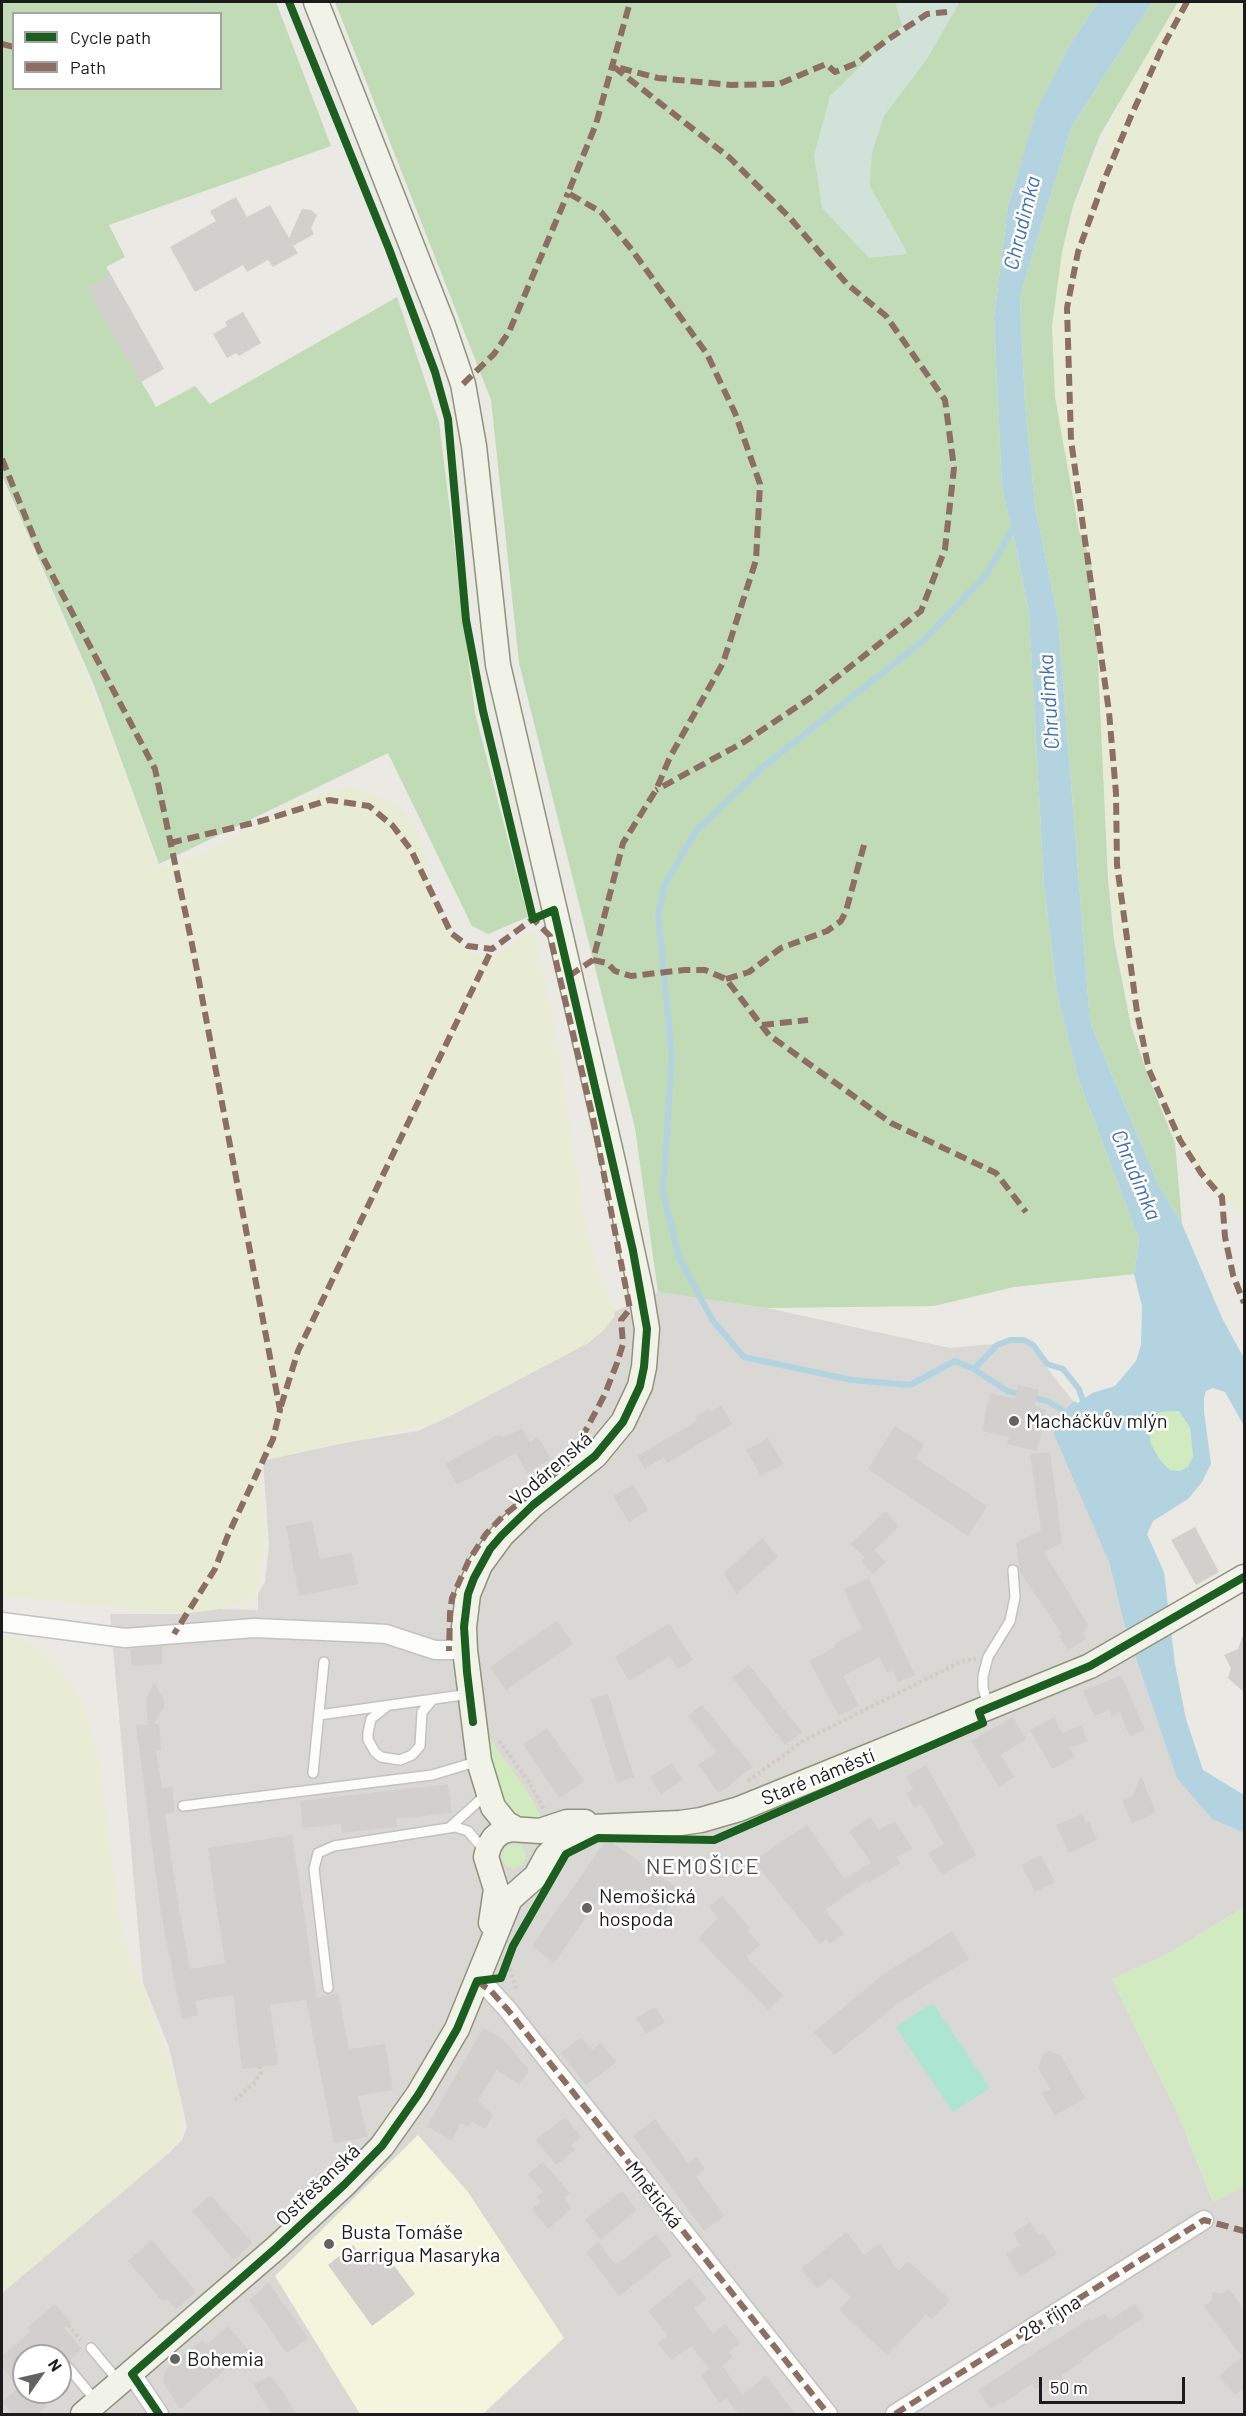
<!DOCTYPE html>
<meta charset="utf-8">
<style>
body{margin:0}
#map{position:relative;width:1246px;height:2416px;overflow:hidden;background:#eae9e3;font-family:Barlow,sans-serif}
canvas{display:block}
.frame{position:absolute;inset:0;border:3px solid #1b1b1b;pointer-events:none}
.legend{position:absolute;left:12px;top:12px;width:210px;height:78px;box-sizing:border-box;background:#fff;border:2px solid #a4a4a4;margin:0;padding:8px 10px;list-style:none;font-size:18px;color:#1b1b1b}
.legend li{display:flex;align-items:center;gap:12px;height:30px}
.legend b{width:30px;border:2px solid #a4a4a4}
.north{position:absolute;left:12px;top:2344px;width:60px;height:60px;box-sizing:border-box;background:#fff;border:2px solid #a4a4a4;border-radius:50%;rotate:56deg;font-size:16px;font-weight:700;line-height:24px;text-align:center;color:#1b1b1b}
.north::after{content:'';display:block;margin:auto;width:21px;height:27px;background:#636361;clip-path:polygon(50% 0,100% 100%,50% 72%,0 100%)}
.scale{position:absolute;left:1039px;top:2377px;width:146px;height:27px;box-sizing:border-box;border:3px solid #1b1b1b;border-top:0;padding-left:8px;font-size:18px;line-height:21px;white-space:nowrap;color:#1b1b1b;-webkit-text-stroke:4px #fff;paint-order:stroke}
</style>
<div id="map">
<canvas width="1246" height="2416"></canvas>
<div class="frame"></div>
<ul class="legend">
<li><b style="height:8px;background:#1b5e20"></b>Cycle path</li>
<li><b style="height:8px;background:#8d6e63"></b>Path</li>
</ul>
<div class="north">N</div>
<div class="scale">50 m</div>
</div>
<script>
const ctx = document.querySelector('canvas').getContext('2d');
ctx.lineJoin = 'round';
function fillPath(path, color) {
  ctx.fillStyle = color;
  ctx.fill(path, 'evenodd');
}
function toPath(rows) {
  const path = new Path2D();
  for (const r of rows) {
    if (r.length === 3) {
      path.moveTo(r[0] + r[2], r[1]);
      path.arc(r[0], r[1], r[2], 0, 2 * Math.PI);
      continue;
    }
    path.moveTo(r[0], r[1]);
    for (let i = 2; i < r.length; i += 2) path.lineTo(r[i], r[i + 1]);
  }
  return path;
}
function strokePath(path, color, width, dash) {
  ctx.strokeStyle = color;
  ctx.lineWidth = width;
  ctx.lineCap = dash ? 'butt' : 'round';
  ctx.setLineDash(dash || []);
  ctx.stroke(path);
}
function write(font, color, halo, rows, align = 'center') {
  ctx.font = font + ' Barlow,sans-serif';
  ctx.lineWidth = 5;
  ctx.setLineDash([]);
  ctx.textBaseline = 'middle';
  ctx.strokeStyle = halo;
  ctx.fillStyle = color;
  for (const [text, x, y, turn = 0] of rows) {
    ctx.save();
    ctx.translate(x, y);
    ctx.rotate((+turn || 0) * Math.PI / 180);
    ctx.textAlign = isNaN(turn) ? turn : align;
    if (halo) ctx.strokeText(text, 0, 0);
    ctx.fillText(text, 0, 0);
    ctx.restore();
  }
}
fillPath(toPath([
 [658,1292,767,1308,950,1348,1026,1341,1073,1401,1054,1423,1109,1562,1124,1623,1177,1777,1212,1819,1244,1833,1244,1907,1166,1955,1112,1979,1177,2112,1213,2201,1244,2186,1244,2414,2,2414,2,2293,171,2151,182,2140,187,2127,169,2047,143,1983,110,1614,180,1614,219,1609,258,1610,258,1594,265,1582,269,1545,263,1460,324,1446,418,1431,456,1413,588,1343,603,1331,614,1317,614,1312],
 [24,2356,60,2356,60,2392,24,2392]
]), '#d9d8d5');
fillPath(toPath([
 [418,2135,468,2192,564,2338,483,2414,360,2414,275,2276]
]), '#f3f5dc');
fillPath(toPath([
 [1178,2,1244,2,1244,1217,1205,1182,1175,1140,1133,1024,1116,938,1109,879,1102,755,1101,637,1092,586,1092,563,1073,504,1055,396,1052,326,1062,252,1077,203,1092,164,1127,87],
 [2,479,92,689,140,815,157,869,200,855,230,840,296,801,349,786,390,800,412,819,422,845,436,904,446,927,460,946,474,955,496,955,530,931,535,936,559,1054,584,1220,596,1266,615,1308,614,1317,602,1331,588,1343,434,1424,261,1461,265,1546,259,1581,255,1595,250,1600,219,1609,184,1614,2,1596],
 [2,1635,24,1641,40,1650,71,1684,83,1704,100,1766,118,1910,127,1950,153,2014,182,2103,183,2126,179,2139,171,2151,2,2293]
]), '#e9ecd5');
fillPath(toPath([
 [1179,1411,1190,1428,1193,1456,1188,1467,1179,1471,1170,1470,1160,1460,1151,1444,1148,1423,1160,1412],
 [483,1729,531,1797,545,1825,540,1826,503,1811],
 [514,1856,12],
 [1244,1907,1244,2186,1214,2202,1177,2112,1112,1979,1166,1955]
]), '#d2eabf');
fillPath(toPath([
 [2,2,276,2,331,146,109,225,125,257,106,267,111,275,88,289,156,407,195,386,210,404,397,297,439,422,475,713,528,917,488,934,472,926,388,753,159,864,94,685,2,475],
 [14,14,220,14,220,88,14,88],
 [335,2,1098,2,1071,43,1037,110,1008,206,994,317,1002,488,1018,556,1029,614,1044,885,1058,998,1078,1078,1139,1239,1134,1274,1014,1287,934,1306,767,1308,658,1292,635,1128,519,663,491,400],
 [1152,2,1178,2,1100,135,1073,206,1062,252,1052,326,1055,397,1079,531,1092,563,1089,588,1097,641,1108,880,1114,940,1131,1026,1148,1076,1175,1143,1182,1224,1158,1184,1090,1022,1058,619,1035,505,1025,405,1020,296,1071,128]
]), '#c0dbb6');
fillPath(toPath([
 [895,2,960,2,927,59,884,116,872,153,870,186,908,254,869,258,822,208,814,155,830,96,902,25]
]), '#d1e2d9');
fillPath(toPath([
 [933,2003,990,2088,953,2112,896,2027]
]), '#ace5d1');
fillPath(toPath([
 [106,2332,125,2355,115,2364,95,2341]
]), '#d8d8d5');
fillPath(toPath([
 [1098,2,1152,2,1071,128,1020,296,1025,405,1035,505,1058,619,1090,1022,1158,1184,1182,1224,1222,1318,1244,1358,1244,1426,1225,1392,1213,1388,1206,1391,1204,1398,1204,1411,1211,1464,1202,1482,1188,1499,1153,1521,1147,1534,1164,1572,1175,1664,1186,1719,1203,1770,1244,1795,1244,1833,1212,1819,1177,1778,1124,1623,1109,1562,1054,1434,1054,1423,1073,1401,1078,1403,1092,1393,1115,1386,1136,1361,1141,1345,1142,1306,1134,1274,1139,1239,1078,1078,1058,998,1044,885,1029,614,1018,556,1002,488,994,317,1008,206,1037,109,1071,43],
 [1179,1411,1190,1428,1193,1456,1188,1467,1179,1471,1170,1470,1160,1460,1151,1444,1148,1423,1160,1412]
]), '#b4d3e0');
strokePath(toPath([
 [1015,525,986,575,924,640,763,767,696,831,665,884,658,915,672,1056,663,1192,679,1258,713,1321,744,1357,852,1380,910,1385,955,1361,974,1369,1007,1391,1047,1401,1071,1415],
 [974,1369,997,1345,1010,1340,1024,1340,1033,1345,1047,1364,1063,1369,1079,1389,1085,1407]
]), '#b4d3e0', 6);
fillPath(toPath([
 [236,197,247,217,270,205,289,238,302,209,311,210,317,215,311,228,314,234,293,246,298,253,273,267,268,260,247,272,243,265,195,292,170,247,216,221,210,211],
 [111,275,164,369,141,382,87,289],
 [243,312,261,343,239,356,236,353,227,358,213,334,227,326,225,322],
 [1018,1385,1039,1390,1035,1406,1046,1410,1037,1451,1007,1444,1009,1437,982,1431,990,1393,1015,1399],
 [721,1406,732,1424,667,1463,664,1457,645,1469,637,1456,697,1421,695,1417,710,1409,711,1412],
 [895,1426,924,1444,915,1458,987,1506,968,1536,868,1469],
 [522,1428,530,1442,538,1437,551,1459,527,1473,516,1453,457,1485,445,1464,494,1437,501,1435,503,1438],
 [768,1438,783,1464,761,1476,746,1450],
 [1050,1452,1062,1543,1044,1552,1088,1625,1083,1634,1086,1639,1068,1650,1059,1636,1062,1634,1020,1572,1016,1543,1041,1530,1030,1454],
 [633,1484,648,1510,629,1522,613,1496],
 [885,1511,899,1526,874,1550,886,1562,873,1574,861,1561,865,1558,851,1544],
 [312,1521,320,1559,352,1553,358,1584,299,1596,286,1526],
 [1195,1527,1219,1572,1196,1585,1171,1540],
 [762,1538,778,1557,736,1594,724,1573],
 [869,1578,915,1675,898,1682,893,1670,887,1673,879,1657,843,1676,859,1706,839,1716,809,1661,835,1647,834,1644,862,1629,844,1589],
 [557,1621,573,1644,506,1690,490,1667],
 [669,1623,693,1660,678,1669,670,1656,629,1681,615,1657],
 [1242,1637,1245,1638,1245,1693,1228,1678,1231,1668,1224,1655,1238,1649],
 [162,1646,162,1664,132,1666,130,1649],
 [749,1665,802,1732,785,1745,732,1677],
 [1121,1675,1145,1730,1130,1737,1120,1712,1112,1716,1110,1710,1094,1716,1083,1691],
 [154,1683,163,1698,164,1707,154,1724,159,1724,161,1750,156,1751,162,1788,172,1787,175,1812,165,1814,179,1909,190,1969,225,1963,208,1848,292,1835,317,1998,270,2005,278,2065,242,2069,233,1995,195,2001,198,2015,182,2019,161,1913,136,1725,148,1725,146,1699],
 [608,1694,634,1777,617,1783,591,1699],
 [702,1705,753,1767,719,1793,698,1765,717,1752,688,1716],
 [1013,1717,1026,1739,1001,1755,1014,1777,999,1787,971,1741],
 [1054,1717,1062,1733,1081,1725,1088,1741,1070,1748,1075,1757,1052,1769,1030,1730],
 [547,1728,584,1781,560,1798,523,1745],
 [672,1763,683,1780,661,1794,650,1777],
 [926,1765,976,1855,942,1875,928,1853,944,1844,921,1804,914,1807,906,1793,913,1790,906,1776],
 [1141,1776,1156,1813,1132,1823,1122,1800,1133,1796],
 [448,1784,452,1813,396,1819,397,1827,342,1833,341,1824,303,1828,300,1801],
 [1082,1814,1086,1823,1089,1822,1097,1840,1069,1853,1056,1825],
 [870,1817,879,1830,895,1821,913,1849,896,1857,900,1863,869,1883,867,1881,825,1910,844,1933,830,1944,826,1939,820,1944,754,1862,774,1846,807,1825,844,1879,871,1863,849,1831],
 [612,1842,639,1861,647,1873,652,1870,676,1887,678,1893,663,1914,651,1906,648,1909,645,1907,642,1910,619,1893,612,1902,601,1895,554,1963,532,1946,603,1844],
 [1041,1855,1055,1882,1035,1892,1021,1865],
 [722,1896,750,1928,748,1931,760,1945,746,1957,783,1995,768,2010,698,1938,718,1918,709,1907],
 [952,1931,969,1959,901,2001,834,2055,814,2032,884,1974],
 [338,1993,349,2049,385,2044,393,2090,358,2096,367,2137,334,2143,306,2000],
 [655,2007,665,2022,646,2034,636,2018],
 [483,2028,503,2039,529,2070,519,2084,496,2070,478,2101,493,2115,485,2129,471,2121,468,2127,461,2123,451,2141,427,2126],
 [581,2037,592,2050,601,2043,616,2062,586,2085,561,2053],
 [1049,2051,1061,2056,1085,2098,1055,2116,1042,2093,1050,2089,1038,2068,1042,2056],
 [565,2117,581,2137,571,2145,575,2150,556,2165,536,2140],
 [655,2119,688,2163,696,2157,705,2169,696,2176,724,2216,704,2231,633,2136],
 [543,2162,570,2193,564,2198,572,2208,548,2229,532,2209,541,2202,537,2197,543,2192,528,2174],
 [622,2191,637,2210,600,2240,585,2220],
 [211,2195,252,2243,234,2260,192,2211],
 [1030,2222,1039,2236,1043,2233,1057,2254,1020,2277,1006,2254,1020,2245,1013,2233],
 [846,2232,864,2255,880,2243,898,2271,908,2261,950,2300,932,2319,926,2314,887,2355,839,2310,851,2297,831,2278,817,2289,801,2269],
 [656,2234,672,2255,619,2296,586,2252,598,2242,616,2265],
 [152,2240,196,2292,176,2309,167,2299,163,2302,128,2261],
 [353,2245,366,2262,382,2249,415,2294,372,2326,328,2265],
 [690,2278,706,2299,694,2308,713,2334,725,2324,740,2343,729,2352,733,2357,722,2365,742,2395,766,2376,796,2415,739,2415,727,2398,720,2403,701,2376,709,2368,691,2346,671,2360,658,2343,668,2336,648,2311],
 [269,2283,308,2338,287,2353,249,2300],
 [1229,2289,1245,2312,1245,2387,1235,2395,1219,2376,1242,2357,1204,2306,1212,2301,1212,2292,1221,2294],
 [55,2304,71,2322,64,2328,82,2349,70,2360,62,2361,60,2368,60,2356,51,2356,40,2344,24,2356,24,2392,35,2392,47,2406,37,2415,13,2415,2,2402,18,2388,2,2366,2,2356,30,2332,27,2328],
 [1135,2304,1144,2317,1082,2359,1083,2361,1061,2376,1064,2380,1046,2392,1042,2385,1035,2389,1032,2384,1002,2404,1001,2402,991,2409,978,2390,1090,2318,1091,2321,1105,2313,1109,2320],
 [228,2326,248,2350,180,2409,163,2382,165,2370,202,2340,206,2345],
 [270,2376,282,2390,297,2415,272,2415,253,2384]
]), '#d2d0cc');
const lane = toPath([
 [387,1706,371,1719,368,1733,368,1740,375,1752,381,1757,400,1760,412,1755,420,1746,422,1712,433,1699],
 [988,1706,983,1688,983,1676,988,1657,1010,1621,1015,1597,1013,1570],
 [319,1715,470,1694],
 [313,1773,324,1662],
 [183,1806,432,1775,479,1761],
 [449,1828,480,1800],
 [328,1988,314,1869,318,1853,334,1846,455,1827,468,1831,484,1850],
 [91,2348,120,2383],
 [67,2366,96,2401]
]);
const street = toPath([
 [2,1622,125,1638,254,1628,370,1633,386,1634,435,1650,465,1650],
 [477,1981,491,1991,508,2010,828,2414],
 [132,2374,159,2414],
 [895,2414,1204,2220]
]);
const secondary = toPath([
 [316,2,443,325,463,384,474,446,498,665,614,1166,641,1292,647,1329,644,1367,640,1386,623,1422,595,1456,533,1505,502,1535,480,1565,468,1594,464,1627,465,1650,479,1761,493,1807,506,1823,516,1829],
 [491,1923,496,1889,486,1857,489,1846,494,1838,501,1832,511,1829,540,1831,567,1822,585,1822],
 [83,2414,277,2247,345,2184,382,2146,418,2095,457,2029,510,1899,536,1876,547,1856,560,1843,593,1827,680,1823,701,1820,739,1809,1090,1666,1244,1577]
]);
strokePath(lane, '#c2c2bf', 12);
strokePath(street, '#c2c2bf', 21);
strokePath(secondary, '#90947b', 27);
strokePath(toPath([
 [499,1741,529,1782,544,1810],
 [748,1781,803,1741,962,1661,976,1659],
 [508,1963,517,1991],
 [235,2100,254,2083,261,2073,260,2067],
 [68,2325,81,2340]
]), '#d6c8c3', 4, [3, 3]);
strokePath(lane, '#fcfcfb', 9);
strokePath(street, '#fcfcfb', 18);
strokePath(secondary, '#f1f2e8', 24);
strokePath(toPath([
 [1187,2,1162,48,1131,116,1105,178,1078,252,1067,308,1071,440,1109,712,1116,793,1117,865,1137,1012,1149,1070,1180,1140,1201,1173,1222,1197,1225,1237,1233,1275,1244,1303],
 [2,44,14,47],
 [614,67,730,158,790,218,847,284,886,316,945,400,954,468,945,549,921,611,813,696,744,742,656,790],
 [620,68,658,78,731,85,779,84,826,64,835,72,857,63,887,40,927,14,947,12],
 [463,384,494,354,509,332,568,193],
 [2,459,39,550,155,769,192,944,280,1410,273,1439,228,1535,215,1569,174,1634],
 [170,843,261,821,329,800,369,806,393,826,411,850,451,933,468,946,492,949,533,919,550,936,593,1118,630,1309,621,1320,623,1344,617,1363,605,1394,569,1462,502,1517,486,1534,469,1560,452,1598,450,1613,449,1651],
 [593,960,607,963,615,971,631,976,684,970,705,970,726,979,769,1035,891,1123,996,1173,1026,1212],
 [569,976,593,960,623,843,656,790,670,757,723,663,756,560,760,484,735,413,707,354,632,250,601,212,568,193,596,124,630,2],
 [726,979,749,972,781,948,827,931,841,921,846,911,864,845],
 [762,1025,808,1020],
 [281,1406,298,1351,492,949],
 [477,1981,491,1991,508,2010,828,2414],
 [895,2414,1204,2220,1244,2231]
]), '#8d6e63', 6, [12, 6]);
strokePath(toPath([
 [289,2,389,249,435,372,448,419,466,620,483,711,533,919,554,910,633,1251,647,1329,644,1367,640,1386,623,1422,595,1456,533,1505,502,1535,490,1549,474,1578,468,1594,464,1627,467,1672,473,1722],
 [159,2414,132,2374,277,2247,345,2184,382,2146,418,2095,438,2062,457,2029,477,1981,501,1978,513,1946,566,1854,598,1838,714,1840,983,1723,979,1712,1090,1666,1244,1577]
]), '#1b5e20', 8);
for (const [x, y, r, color] of [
 [1014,1421,6,"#636361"],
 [587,1908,6,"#636361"],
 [329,2244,6,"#636361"],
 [175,2359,6,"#636361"]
]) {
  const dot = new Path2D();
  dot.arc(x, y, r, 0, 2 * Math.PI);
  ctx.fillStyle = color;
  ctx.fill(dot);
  strokePath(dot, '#fff', 2);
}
write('20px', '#1b1b1b', '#fff', [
 ["Macháčkův mlýn",1026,1421],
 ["Nemošická",599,1896],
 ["hospoda",599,1919],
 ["Busta Tomáše",341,2232],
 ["Garrigua Masaryka",341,2255],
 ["Bohemia",187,2359]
], 'left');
write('20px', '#1b1b1b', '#fff', [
 ["Vodárenská",551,1469,-41],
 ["Staré náměstí",818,1777,-22],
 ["Ostřešanská",318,2185,-44],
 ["Mnětická",654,2195,52],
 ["28. října",1050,2318,-32]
]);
write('italic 21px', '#446fae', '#fff', [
 ["Chrudimka",1022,223,-76],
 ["Chrudimka",1049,702,-94],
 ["Chrudimka",1136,1175,67]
]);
ctx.letterSpacing = '1.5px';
write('22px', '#4e4e4e', '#fff', [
 ["NEMOŠICE",703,1867]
]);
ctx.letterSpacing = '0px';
</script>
